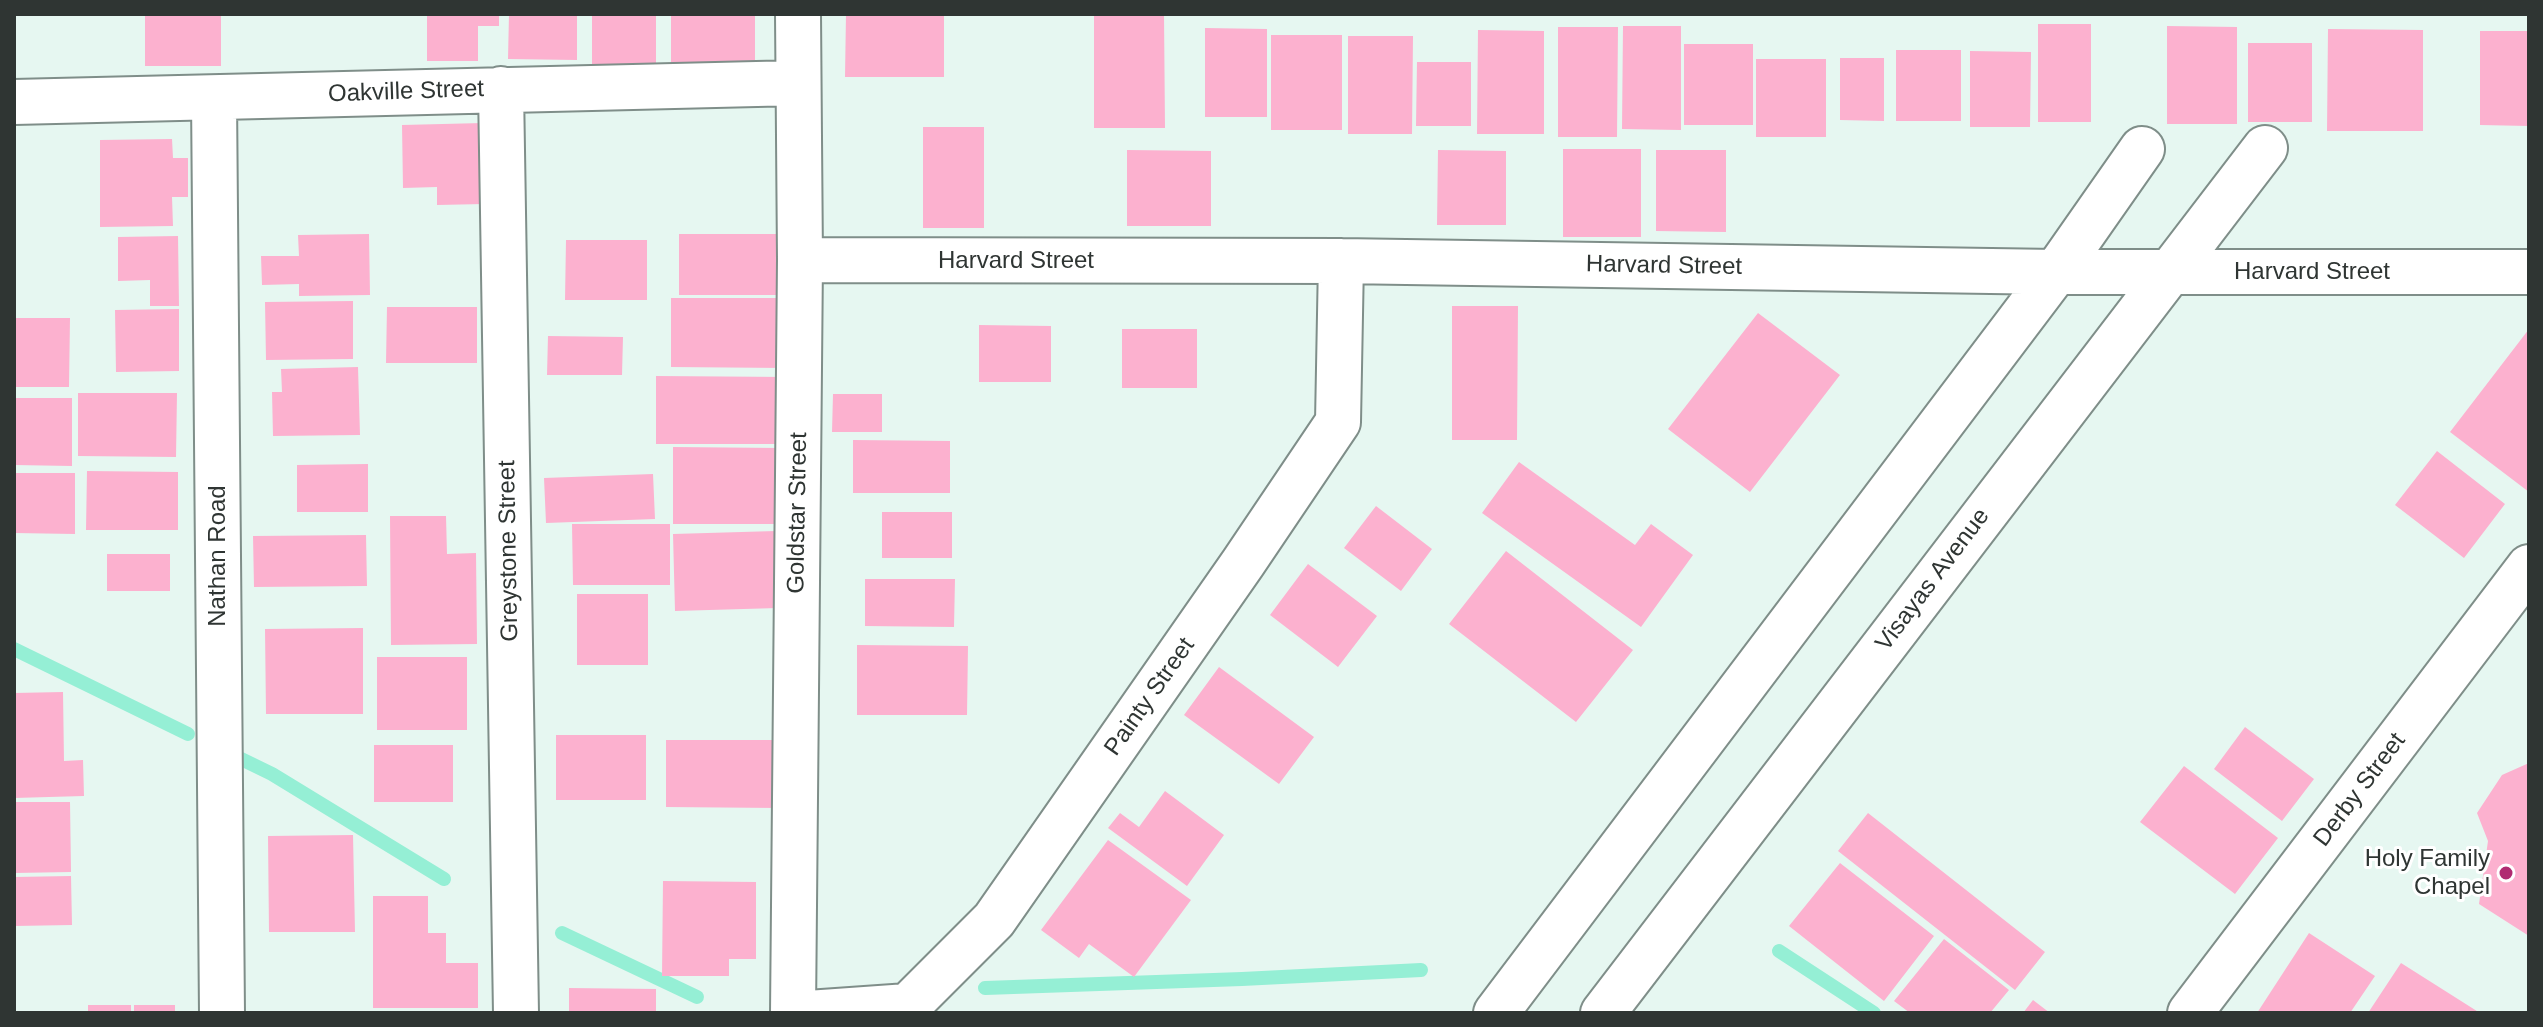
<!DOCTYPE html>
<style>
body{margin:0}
#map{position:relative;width:2543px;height:1027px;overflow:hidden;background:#e6f7f1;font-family:Arial,sans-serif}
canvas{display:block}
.frame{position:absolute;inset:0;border:16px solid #2f3533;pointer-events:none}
</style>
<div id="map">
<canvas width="2543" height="1027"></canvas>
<div class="frame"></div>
</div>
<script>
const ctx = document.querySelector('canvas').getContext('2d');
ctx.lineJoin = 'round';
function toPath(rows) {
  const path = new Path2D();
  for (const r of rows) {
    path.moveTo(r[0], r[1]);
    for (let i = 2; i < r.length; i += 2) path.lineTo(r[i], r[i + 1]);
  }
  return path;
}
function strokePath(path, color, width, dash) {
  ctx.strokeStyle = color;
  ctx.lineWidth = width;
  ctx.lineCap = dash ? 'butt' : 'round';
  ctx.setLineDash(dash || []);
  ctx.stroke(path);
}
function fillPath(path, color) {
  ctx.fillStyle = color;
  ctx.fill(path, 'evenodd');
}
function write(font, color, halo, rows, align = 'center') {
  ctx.font = font + ' Arial,sans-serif';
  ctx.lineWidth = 6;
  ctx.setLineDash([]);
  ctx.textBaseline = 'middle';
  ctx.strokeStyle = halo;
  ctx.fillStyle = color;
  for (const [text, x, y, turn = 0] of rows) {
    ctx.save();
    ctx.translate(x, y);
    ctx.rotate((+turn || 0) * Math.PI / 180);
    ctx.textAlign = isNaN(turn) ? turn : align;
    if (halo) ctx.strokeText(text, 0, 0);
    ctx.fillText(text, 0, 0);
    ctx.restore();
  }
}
strokePath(toPath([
 [14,649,188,734],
 [233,755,272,774,444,879],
 [562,933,697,997],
 [1779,951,1874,1013],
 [985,988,1242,979,1421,970]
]), '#95efd5', 14);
fillPath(toPath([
 [145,14,221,14,221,66,145,66],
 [427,14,499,14,499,26,478,26,478,61,427,61],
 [509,14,577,14,577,60,508,59],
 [592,14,656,14,656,70,592,70],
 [671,14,755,14,755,69,671,69],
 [846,14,944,14,944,77,845,77],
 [1094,14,1164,14,1165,128,1094,128],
 [2038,24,2091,24,2091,122,2038,122],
 [1623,26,1681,26,1681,130,1622,129],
 [2167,26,2237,27,2237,124,2167,124],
 [1558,27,1618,27,1617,137,1558,137],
 [1205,28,1267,29,1267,117,1205,117],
 [2328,29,2423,30,2423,131,2327,131],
 [1478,30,1544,31,1544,134,1477,134],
 [2480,31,2529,31,2529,126,2480,125],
 [1271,35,1342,35,1342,130,1271,130],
 [1348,36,1413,36,1412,134,1348,134],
 [2248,43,2312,43,2312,122,2248,122],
 [1684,44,1753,44,1753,125,1684,125],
 [1896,50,1961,50,1961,121,1896,121],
 [1970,51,2031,52,2030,127,1970,127],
 [1840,58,1884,58,1884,121,1840,120],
 [1756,59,1826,59,1826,137,1756,137],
 [1417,62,1471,62,1471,126,1416,126],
 [483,123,484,204,437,205,437,187,403,188,402,125],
 [923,127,984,127,984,228,923,228],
 [172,139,173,158,188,158,188,197,172,197,173,226,100,227,100,140],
 [1563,149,1641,149,1641,237,1563,237],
 [1127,150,1211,151,1211,226,1127,226],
 [1438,150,1506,151,1506,225,1437,225],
 [1656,150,1726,150,1726,232,1656,231],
 [369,234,370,295,299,296,299,284,262,285,261,256,299,256,298,235],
 [679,234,785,234,784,295,679,295],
 [178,236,179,306,150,306,150,280,118,281,118,237],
 [566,240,647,240,647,300,565,300],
 [671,298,785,298,785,368,671,367],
 [353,301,353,359,266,360,265,302],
 [1452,306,1518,306,1517,440,1452,440],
 [387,307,477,307,477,363,386,363],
 [179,309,179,371,116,372,115,310],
 [1758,313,1840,375,1750,492,1668,429],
 [14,318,70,318,69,387,14,387],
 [979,325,1051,326,1051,382,979,382],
 [1122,329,1197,329,1197,388,1122,388],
 [2529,329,2529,492,2450,432],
 [548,336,623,337,622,375,547,375],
 [358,367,360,435,273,436,272,392,282,392,281,369],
 [656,376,789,377,789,444,656,444],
 [78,393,177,393,176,457,78,456],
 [833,394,882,394,882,432,832,432],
 [14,398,72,398,72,466,14,465],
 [853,440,950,441,950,493,853,493],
 [673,447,781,448,781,524,673,524],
 [2437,451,2505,504,2464,558,2395,505],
 [1519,462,1635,545,1651,524,1693,555,1641,627,1482,513],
 [368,464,368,512,297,512,297,465],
 [87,471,178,472,178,530,86,530],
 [14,473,75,473,75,534,14,533],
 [653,474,655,519,546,523,544,478],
 [1376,506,1432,549,1401,591,1344,548],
 [882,512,952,512,952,558,882,558],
 [390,516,446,516,447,554,476,553,477,644,391,645],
 [572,524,670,524,670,585,573,585],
 [776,531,778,608,675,611,673,534],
 [366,535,367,586,254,587,253,536],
 [1506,551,1633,650,1576,722,1449,624],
 [107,554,170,554,170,591,107,591],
 [1308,564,1377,616,1338,667,1270,615],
 [865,579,955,579,954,627,865,626],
 [577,594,648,594,648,665,577,665],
 [363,628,363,714,266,714,265,629],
 [857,645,968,646,967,715,857,715],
 [377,657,467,657,467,730,377,730],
 [1219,667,1314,737,1279,784,1184,715],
 [63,692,64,761,83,760,84,796,14,798,14,693],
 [2245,727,2314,779,2282,821,2214,769],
 [556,735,646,735,646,800,556,800],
 [666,740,778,740,778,808,666,807],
 [374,745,453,745,453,802,374,802],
 [2529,763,2529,936,2479,904,2488,841,2477,813,2502,775],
 [2184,766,2278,838,2235,894,2140,822],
 [1165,791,1224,835,1187,886,1108,828,1120,813,1139,827],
 [14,802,70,802,71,872,14,873],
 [1868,813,2045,952,2015,990,1838,851],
 [353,835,355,932,269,932,268,836],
 [1108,840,1191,900,1134,977,1089,944,1079,958,1041,930],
 [1840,863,1934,936,1884,1001,1789,926],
 [71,876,72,925,14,926,14,877],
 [663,881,756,882,756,959,729,959,729,976,662,976],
 [373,896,428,896,428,933,446,933,446,963,478,963,478,1008,373,1008],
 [2309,933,2375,976,2350,1013,2257,1013],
 [1944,939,2009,990,1990,1013,1910,1013,1894,1001],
 [2401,963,2480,1013,2368,1013],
 [569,988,656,989,656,1013,569,1013],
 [2033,1000,2050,1013,2023,1013],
 [88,1005,131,1005,131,1013,88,1013],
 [134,1005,175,1005,175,1013,134,1013]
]), '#fcb1cf');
const minor = toPath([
 [501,89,516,1013],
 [214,98,222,1013],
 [14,102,798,83],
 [800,260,1341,261,2056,272,2529,272],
 [793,1013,800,260,798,14],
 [808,1013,908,1006,994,920,1243,563,1338,422,1341,261],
 [1496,1013,2056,272,2142,149],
 [1603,1013,2265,148],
 [2190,1013,2529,567]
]);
strokePath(minor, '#7f8e89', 48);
strokePath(minor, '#fff', 44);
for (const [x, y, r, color] of [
 [2506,873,8,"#b02b71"]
]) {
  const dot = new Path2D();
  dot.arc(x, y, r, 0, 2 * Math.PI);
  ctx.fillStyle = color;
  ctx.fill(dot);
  strokePath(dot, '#fff', 3);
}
write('24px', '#2f3533', '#fff', [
 ["Oakville Street",406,92,-2],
 ["Harvard Street",1016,261],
 ["Harvard Street",1664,266,1],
 ["Harvard Street",2312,272],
 ["Goldstar Street",798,513,-89],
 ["Greystone Street",509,551,-91],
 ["Nathan Road",218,556,-90],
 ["Visayas Avenue",1933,580,-53],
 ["Painty Street",1150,697,-55],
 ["Derby Street",2360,790,-53]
]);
write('24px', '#2f3533', '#fff', [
 ["Holy Family",2490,859],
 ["Chapel",2490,887]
], 'right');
</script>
